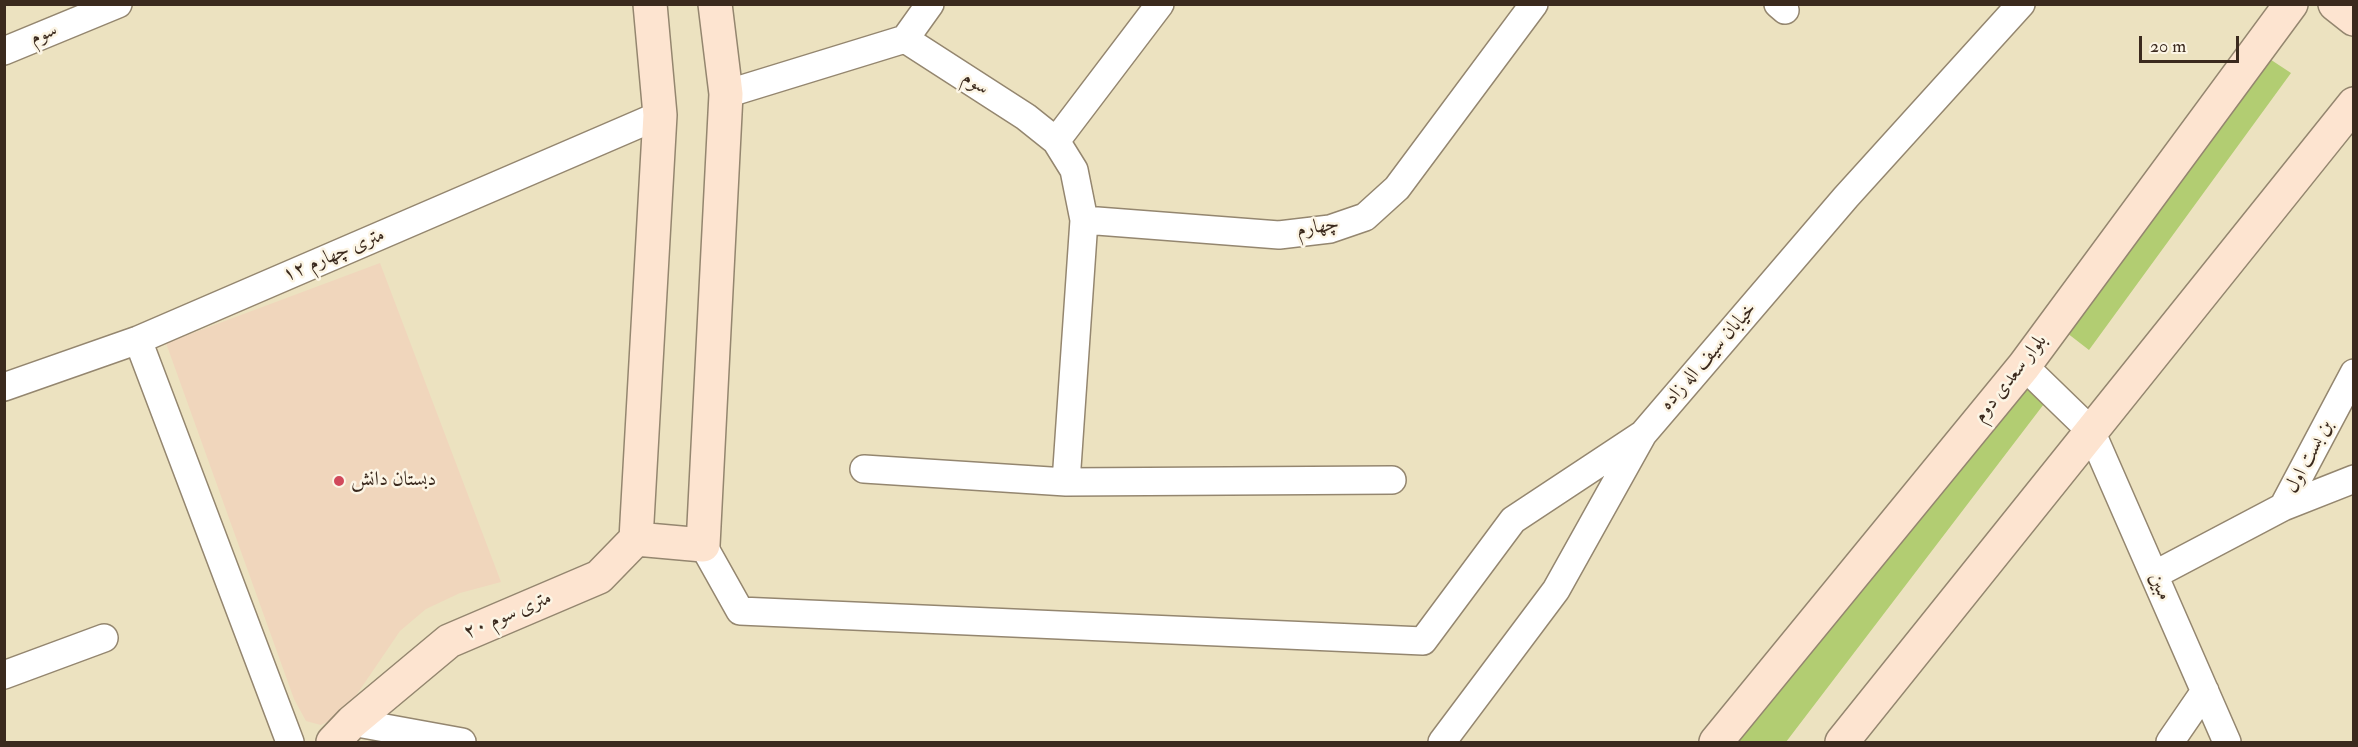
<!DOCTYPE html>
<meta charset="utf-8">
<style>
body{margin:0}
#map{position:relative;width:2358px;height:747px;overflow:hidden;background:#ece2c0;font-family:"IM FELL Double Pica",serif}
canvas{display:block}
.frame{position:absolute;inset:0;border:6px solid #3b2a1e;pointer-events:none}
.scale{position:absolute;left:2139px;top:36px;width:100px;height:27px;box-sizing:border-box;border:3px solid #3b2a1e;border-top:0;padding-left:8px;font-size:18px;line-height:21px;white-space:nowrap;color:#3b2a1e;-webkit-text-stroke:4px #fcf5e5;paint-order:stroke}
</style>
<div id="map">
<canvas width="2358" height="747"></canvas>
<div class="frame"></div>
<div class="scale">20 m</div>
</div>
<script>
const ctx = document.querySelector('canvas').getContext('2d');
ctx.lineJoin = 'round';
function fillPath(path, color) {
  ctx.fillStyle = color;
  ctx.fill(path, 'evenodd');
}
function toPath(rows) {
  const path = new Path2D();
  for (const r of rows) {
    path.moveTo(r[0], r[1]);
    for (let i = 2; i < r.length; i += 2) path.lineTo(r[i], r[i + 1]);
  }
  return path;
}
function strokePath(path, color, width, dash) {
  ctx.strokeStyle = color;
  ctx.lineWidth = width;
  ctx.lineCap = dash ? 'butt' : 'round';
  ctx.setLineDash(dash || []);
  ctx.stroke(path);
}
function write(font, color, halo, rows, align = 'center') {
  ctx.font = font + ' "IM FELL Double Pica",Amiri,serif';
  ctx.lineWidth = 5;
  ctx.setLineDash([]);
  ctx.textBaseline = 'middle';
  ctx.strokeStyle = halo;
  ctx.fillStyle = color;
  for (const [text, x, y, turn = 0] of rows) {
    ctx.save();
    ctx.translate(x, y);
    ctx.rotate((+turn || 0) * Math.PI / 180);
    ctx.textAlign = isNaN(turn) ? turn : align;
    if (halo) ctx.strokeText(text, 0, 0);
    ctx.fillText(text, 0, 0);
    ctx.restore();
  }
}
fillPath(toPath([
 [380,263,501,582,460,593,426,609,400,631,355,697,335,718,321,725,306,721,294,699,166,343]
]), '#f0d6bc');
fillPath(toPath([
 [2253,48,2291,73,2089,350,2058,326],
 [2010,376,2047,400,1786,742,1733,742]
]), '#b2cd72');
const street = toPath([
 [1778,4,1785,10],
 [905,39,930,4],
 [4,51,118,4],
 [726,94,905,39,1026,117,1056,141,1160,4],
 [1056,141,1074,170,1084,220,1279,235,1330,229,1365,217,1397,188,1534,4],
 [138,340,290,742],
 [2024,366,2091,431,2227,742],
 [4,387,138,340,660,115],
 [864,469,1066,482,1392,480],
 [1066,482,1084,220],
 [2283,507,2354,479],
 [703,545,740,611,1423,641,1513,520,1643,434],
 [2154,575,2283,507,2354,373],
 [4,675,104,638],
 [352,722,462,742],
 [1442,742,1556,590,1643,434,1846,197,2021,4],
 [2170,742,2205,691]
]);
const secondary = toPath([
 [2335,4,2354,19],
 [636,539,660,115,650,4],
 [333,742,352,722,449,641,599,577,636,539,703,545,726,94,715,4],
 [1716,742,2024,366,2291,4],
 [1842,742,2354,104]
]);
strokePath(street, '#94866f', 30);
strokePath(secondary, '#94866f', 36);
strokePath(street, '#fff', 27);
strokePath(secondary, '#fde4d0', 33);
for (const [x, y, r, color] of [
 [339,481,6,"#d1495b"]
]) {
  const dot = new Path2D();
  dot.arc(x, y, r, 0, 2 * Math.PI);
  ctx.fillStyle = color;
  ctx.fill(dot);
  strokePath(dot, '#fcf5e5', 2);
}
write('20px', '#3b2a1e', '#fcf5e5', [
 ["سوم",44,35,-22],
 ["سوم",975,84,33],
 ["چهارم",1318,228,-10],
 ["۱۲ متری چهارم",334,256,-23],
 ["خیابان سیف اله زاده",1709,357,-49],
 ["بلوار سعدی دوم",2011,379,-52],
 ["بن بست اول",2310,457,-62],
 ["مبین",2159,587,66],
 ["۲۰ متری سوم",508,616,-23]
]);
write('20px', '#3b2a1e', '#fcf5e5', [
 ["دبستان دانش",351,481]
], 'left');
</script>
